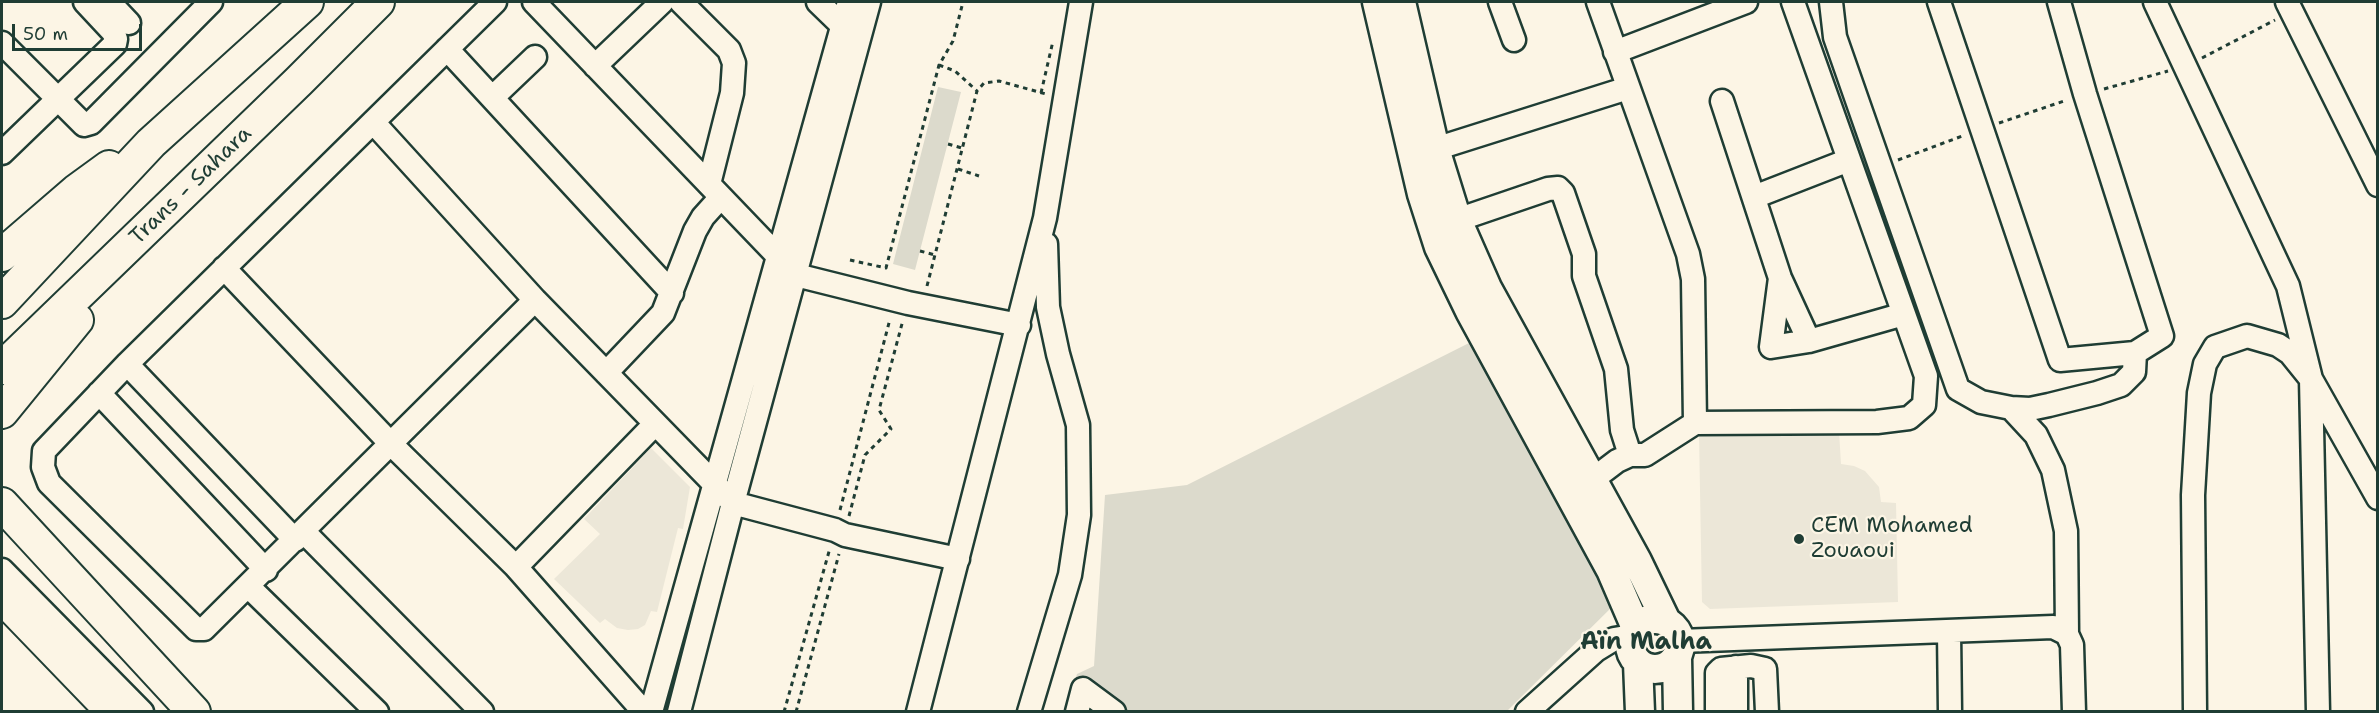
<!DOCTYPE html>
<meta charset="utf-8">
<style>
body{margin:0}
#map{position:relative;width:2379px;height:713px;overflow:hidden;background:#fcf5e5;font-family:"Shantell Sans",sans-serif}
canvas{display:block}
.frame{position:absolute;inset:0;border:3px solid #1f3d34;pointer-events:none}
.scale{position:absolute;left:12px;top:24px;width:130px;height:27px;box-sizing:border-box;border:3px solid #1f3d34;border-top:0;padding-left:8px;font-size:18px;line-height:21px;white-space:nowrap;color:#1f3d34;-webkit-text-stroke:4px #fcf5e5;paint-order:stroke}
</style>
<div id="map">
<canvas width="2379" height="713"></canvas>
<div class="frame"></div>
<div class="scale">50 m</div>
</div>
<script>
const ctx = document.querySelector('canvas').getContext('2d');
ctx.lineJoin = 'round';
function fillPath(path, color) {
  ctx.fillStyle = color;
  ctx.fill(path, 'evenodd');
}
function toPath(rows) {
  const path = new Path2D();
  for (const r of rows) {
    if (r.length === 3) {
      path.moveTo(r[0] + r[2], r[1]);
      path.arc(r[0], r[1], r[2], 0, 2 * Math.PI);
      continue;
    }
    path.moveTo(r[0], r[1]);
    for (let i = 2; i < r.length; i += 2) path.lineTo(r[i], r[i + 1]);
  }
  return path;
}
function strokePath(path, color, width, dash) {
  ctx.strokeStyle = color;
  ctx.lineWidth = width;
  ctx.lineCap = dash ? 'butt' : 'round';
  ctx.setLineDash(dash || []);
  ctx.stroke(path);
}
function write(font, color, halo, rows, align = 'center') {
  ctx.font = font + ' "Shantell Sans",sans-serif';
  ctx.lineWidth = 4.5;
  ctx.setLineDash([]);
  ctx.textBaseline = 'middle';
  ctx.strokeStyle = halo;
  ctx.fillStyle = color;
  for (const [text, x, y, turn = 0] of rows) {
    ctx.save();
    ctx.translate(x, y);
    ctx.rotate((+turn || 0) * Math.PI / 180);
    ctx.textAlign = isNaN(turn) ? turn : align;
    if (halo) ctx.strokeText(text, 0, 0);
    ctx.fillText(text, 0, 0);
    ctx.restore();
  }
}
fillPath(toPath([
 [1839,431,1841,464,1854,466,1865,471,1879,487,1881,502,1896,503,1898,602,1710,609,1702,602,1699,434],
 [651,448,690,487,683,529,678,528,657,612,651,611,645,625,638,629,628,630,617,628,605,619,600,623,554,579,600,534,584,519]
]), '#ece7d8');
fillPath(toPath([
 [938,87,961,92,915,270,893,264],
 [1475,340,1617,602,1507,711,1065,712,1077,674,1094,666,1105,495,1187,485]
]), '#dcdacc');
const minor = toPath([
 [109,2,129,23],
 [495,2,127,364,44,451,43,467,49,483,196,629,204,629,535,300],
 [534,2,796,275,908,303,1019,325],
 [681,2,729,50,734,63,732,93,709,184],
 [818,2,851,34],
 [1500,2,1514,40],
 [1598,2,1688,254,1693,279,1695,423],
 [1831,2,1835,37,1958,389,1981,402,2011,408,2030,409,2049,405,2097,393,2121,385,2134,372,2135,353],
 [1939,2,2060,360,2135,353,2162,336,2085,94,2059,2],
 [2155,2,2288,286,2311,379,2378,498],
 [2287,2,2378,185],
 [2,43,84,125,91,123,211,2],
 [447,49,672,293],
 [1615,52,1746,2],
 [595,66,662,2],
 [492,98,535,57],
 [1722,101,1780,278,1809,341],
 [373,122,535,300,733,503,835,530,845,535,958,559],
 [1435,149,1628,88],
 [2,153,115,44,116,39,113,32,85,2],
 [1754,197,1849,160],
 [1457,220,1548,189,1558,188,1563,193,1584,254,1584,276,1616,369,1622,430,1630,455],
 [224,268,391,444,516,567,644,712],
 [1780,278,1771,347,1809,341,1904,314],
 [127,364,295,540],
 [606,373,663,313,695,231,703,217,721,197],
 [99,393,266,570],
 [2011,408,2036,435,2053,470,2066,531,2067,634,2072,645,2074,712],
 [1592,480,1617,461,1630,455,1645,455,1695,423,1877,422,1909,418,1924,405,1926,376,1793,2],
 [304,532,482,712],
 [516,567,655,424],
 [2,570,142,712],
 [249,587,377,712],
 [1949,632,1950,712],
 [1680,641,2053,627,2067,634],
 [1736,667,1736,712],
 [651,712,849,2],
 [679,712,733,503,869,2],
 [918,712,1045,218,1081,2],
 [1029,712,1070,575,1079,515,1078,425,1058,354,1048,307,1046,244],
 [1077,712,1083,689,1114,712],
 [1527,712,1596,650,1614,639,1632,636],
 [1717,712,1717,673,1721,669,1751,666,1765,669,1767,712],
 [2195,712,2193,495,2199,393,2205,364,2215,347,2247,336,2278,345,2290,353,2311,379,2318,712]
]);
const major = toPath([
 [1377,2,1422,194,1439,247,1470,311,1611,570,1636,628],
 [1401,2,1435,149,1457,220,1487,288,1637,561,1666,621],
 [1655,644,25],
 [1677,657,1678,712],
 [1638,663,1640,712]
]);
const highway = toPath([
 [2,255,76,191,109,167],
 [2,302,151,143,307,2],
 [2,368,299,81,378,2],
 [2,412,77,320],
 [2,504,194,712],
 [2,597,113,712]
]);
strokePath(minor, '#1f3d34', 27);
strokePath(major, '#1f3d34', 33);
strokePath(highway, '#1f3d34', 36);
strokePath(toPath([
 [2202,58,2275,20],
 [939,65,955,71,977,91],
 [2104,89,2168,71],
 [1041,93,1053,41],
 [1999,123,2067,100],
 [948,144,962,148],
 [1898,160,1965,135],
 [958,169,979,176],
 [920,251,935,255],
 [850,260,886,268,939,65,953,41,963,2],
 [927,286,977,91,984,83,999,81,1046,94],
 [840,510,890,319],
 [849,516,865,455,891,429,879,410,903,320],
 [784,712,830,548],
 [796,712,839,554]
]), '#1f3d34', 3, [4.5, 4.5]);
strokePath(minor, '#fcf5e5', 22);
strokePath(major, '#fcf5e5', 28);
strokePath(highway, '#fcf5e5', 32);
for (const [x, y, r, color] of [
 [1799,539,6,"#1f3d34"]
]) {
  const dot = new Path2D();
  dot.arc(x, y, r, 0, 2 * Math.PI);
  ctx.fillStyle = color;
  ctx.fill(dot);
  strokePath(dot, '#fcf5e5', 2);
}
write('22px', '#1f3d34', '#fcf5e5', [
 ["Trans - Sahara",191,186,-44]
]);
write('22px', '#1f3d34', '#fcf5e5', [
 ["CEM Mohamed",1811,526],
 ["Zouaoui",1811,551]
], 'left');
write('bold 24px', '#1f3d34', '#fcf5e5', [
 ["Aïn Malha",1646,643]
]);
</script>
